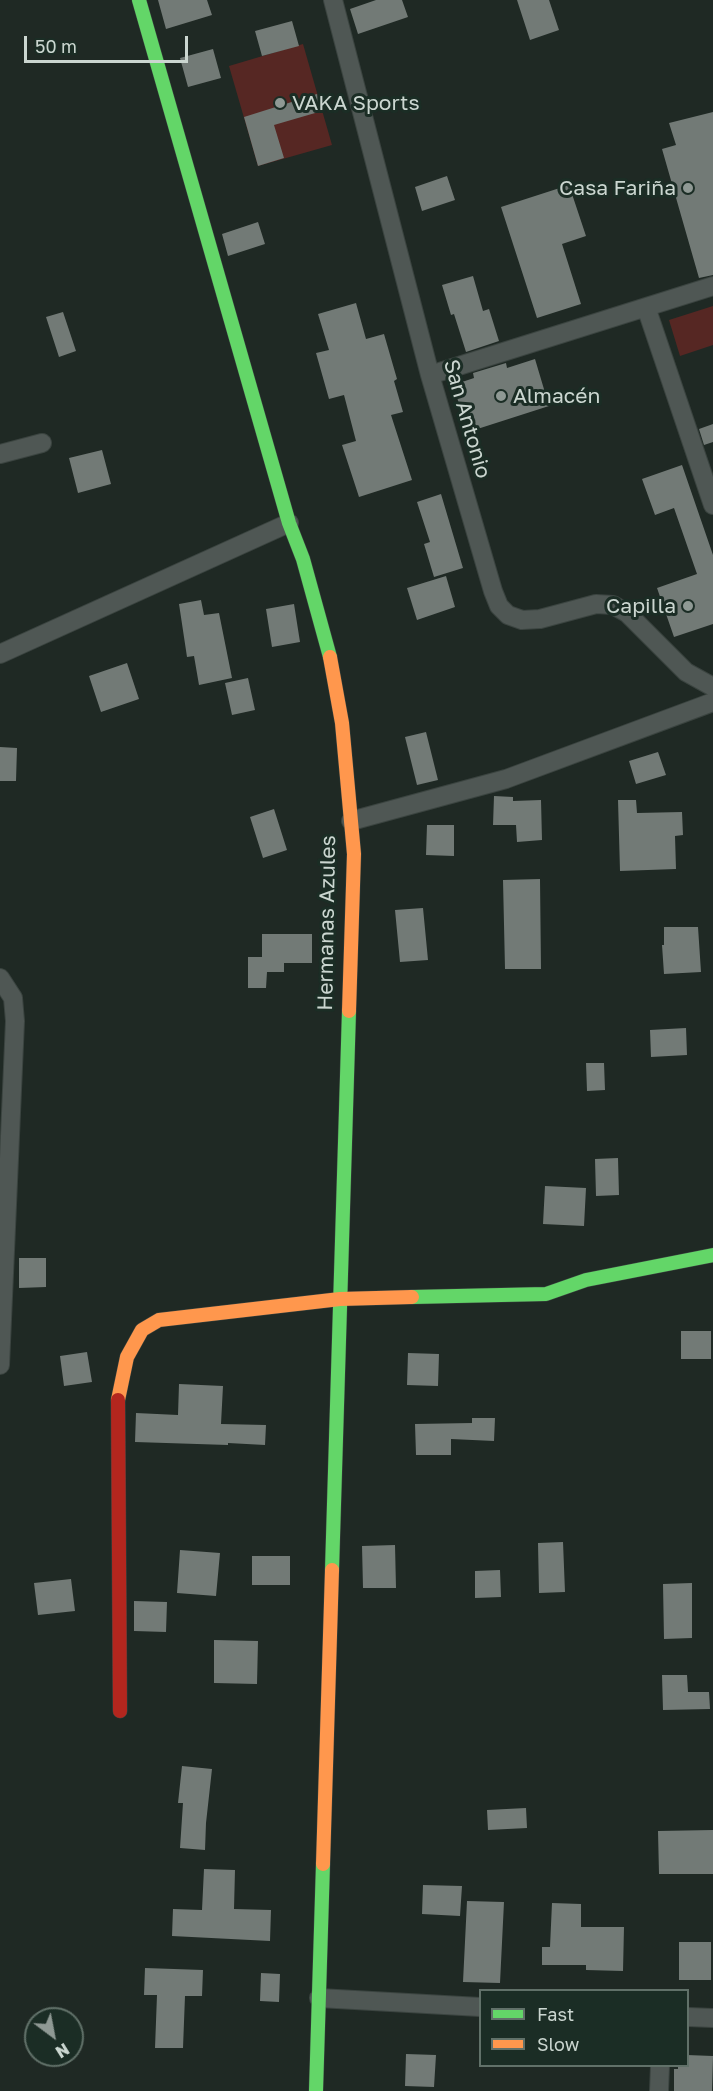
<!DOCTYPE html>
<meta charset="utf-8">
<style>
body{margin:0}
#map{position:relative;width:713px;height:2091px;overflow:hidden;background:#1f2924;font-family:"Golos Text",sans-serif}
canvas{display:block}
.legend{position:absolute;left:479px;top:1989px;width:210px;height:78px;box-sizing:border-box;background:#1b2d25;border:2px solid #617169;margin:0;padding:8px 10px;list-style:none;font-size:18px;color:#cbd6d0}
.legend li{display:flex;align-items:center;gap:12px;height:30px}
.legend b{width:30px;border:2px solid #617169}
.north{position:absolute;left:24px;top:2007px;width:60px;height:60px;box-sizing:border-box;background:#1b2d25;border:2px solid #617169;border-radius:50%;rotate:148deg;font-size:16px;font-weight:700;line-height:24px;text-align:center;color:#cbd6d0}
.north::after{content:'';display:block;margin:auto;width:21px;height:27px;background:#8f9994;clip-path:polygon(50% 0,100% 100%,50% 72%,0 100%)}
.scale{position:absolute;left:24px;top:36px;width:164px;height:27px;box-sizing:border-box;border:3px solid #cbd6d0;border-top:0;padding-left:8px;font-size:18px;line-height:21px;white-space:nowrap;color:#cbd6d0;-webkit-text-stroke:4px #1b2d25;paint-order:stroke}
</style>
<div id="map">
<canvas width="713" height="2091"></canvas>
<ul class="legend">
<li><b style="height:8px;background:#63d668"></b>Fast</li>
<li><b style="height:8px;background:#ff974d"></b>Slow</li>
</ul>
<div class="north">N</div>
<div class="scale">50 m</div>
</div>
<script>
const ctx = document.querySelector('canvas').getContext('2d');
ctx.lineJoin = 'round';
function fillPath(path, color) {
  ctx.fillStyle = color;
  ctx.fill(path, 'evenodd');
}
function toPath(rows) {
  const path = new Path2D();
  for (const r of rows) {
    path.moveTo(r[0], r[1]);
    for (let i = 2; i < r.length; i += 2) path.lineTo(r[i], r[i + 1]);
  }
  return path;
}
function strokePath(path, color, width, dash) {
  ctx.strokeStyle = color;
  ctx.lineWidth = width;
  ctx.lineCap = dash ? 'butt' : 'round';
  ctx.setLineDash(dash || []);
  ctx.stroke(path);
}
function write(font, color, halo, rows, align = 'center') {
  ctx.font = font + ' "Golos Text",sans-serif';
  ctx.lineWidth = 6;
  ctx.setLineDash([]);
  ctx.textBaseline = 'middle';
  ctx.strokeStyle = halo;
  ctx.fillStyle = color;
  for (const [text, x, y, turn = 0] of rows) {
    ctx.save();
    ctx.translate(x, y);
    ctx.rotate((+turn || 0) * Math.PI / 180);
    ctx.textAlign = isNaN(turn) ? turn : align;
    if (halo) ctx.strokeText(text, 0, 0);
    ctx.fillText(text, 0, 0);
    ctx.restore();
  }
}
fillPath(toPath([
 [303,44,332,145,258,166,229,66],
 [713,306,713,345,680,356,669,320]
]), '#562723');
fillPath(toPath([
 [158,0,207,0,212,15,166,29],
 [376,0,402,0,408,17,358,34,350,9],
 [517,0,549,0,559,30,530,40],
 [292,21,299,46,262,56,255,31],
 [213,49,221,78,188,87,180,58],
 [317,94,322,111,274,125,284,158,258,166,244,117],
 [713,112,713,275,699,278,662,149,676,145,669,123],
 [447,176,455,200,422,211,415,187],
 [569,185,586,236,562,244,581,304,537,318,501,207],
 [258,222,265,244,228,256,222,234],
 [473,276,483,311,489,309,499,341,466,352,454,314,451,315,442,285],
 [356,303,366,339,384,334,397,379,394,381,403,412,391,415,412,480,359,497,342,445,356,441,344,395,329,399,316,353,329,350,318,314],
 [63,312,76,351,59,357,46,317],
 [535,359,549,406,468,432,453,385,474,378,473,373,506,363,507,368],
 [713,424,713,442,704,445,699,429],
 [102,450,111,484,78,493,69,458],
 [682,465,713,555,713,624,674,637,657,588,697,574,674,508,655,515,642,479],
 [441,494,463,568,434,577,424,544,430,542,417,502],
 [446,576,455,607,417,620,407,588],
 [201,600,204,615,219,613,232,678,199,685,194,656,187,657,179,604],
 [294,604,300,642,272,647,266,609],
 [127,663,139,699,101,712,89,676],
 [248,678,255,710,232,715,225,683],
 [426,732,438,780,417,785,405,737],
 [0,747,17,748,16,781,0,781],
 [658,752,666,775,636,784,629,761],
 [494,796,513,797,513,801,541,800,542,840,517,842,516,825,493,825],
 [618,800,636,800,637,813,682,812,683,835,675,836,676,869,620,871],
 [274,809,287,850,263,858,250,817],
 [427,825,454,825,454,856,426,855],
 [540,879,541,969,505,969,503,880],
 [423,908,428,960,400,962,395,910],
 [664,927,698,927,701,972,664,974,662,945,664,945],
 [262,934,312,934,312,963,284,963,284,972,267,972,266,988,248,988,248,957,262,957],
 [686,1028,687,1055,651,1057,650,1030],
 [586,1063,604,1063,605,1090,587,1091],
 [618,1158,619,1195,596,1196,595,1159],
 [545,1186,586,1188,584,1226,543,1224],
 [19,1258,46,1258,46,1287,19,1288],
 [681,1331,711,1331,711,1359,681,1359],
 [87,1352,92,1382,64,1386,60,1356],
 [408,1353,439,1354,438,1386,407,1385],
 [179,1384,223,1386,221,1424,266,1425,265,1445,228,1443,228,1445,135,1442,136,1413,178,1415],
 [472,1418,495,1418,494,1441,451,1439,451,1455,416,1455,415,1424,472,1423],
 [563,1542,565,1592,539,1593,538,1543],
 [395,1545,396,1588,363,1588,362,1546],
 [180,1550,220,1553,216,1596,177,1593],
 [252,1556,290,1556,290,1585,252,1585],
 [500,1570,501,1597,475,1598,475,1571],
 [71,1579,75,1611,38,1615,34,1583],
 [692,1583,692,1638,664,1639,663,1584],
 [134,1601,167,1602,166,1632,134,1631],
 [214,1640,258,1641,257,1684,214,1683],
 [662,1675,687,1675,688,1692,709,1692,710,1709,663,1710],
 [182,1766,212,1769,206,1823,205,1850,180,1848,183,1803,178,1803],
 [526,1808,527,1828,488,1830,487,1810],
 [713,1830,713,1874,659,1874,658,1831],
 [204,1869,235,1870,234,1909,271,1910,270,1941,172,1936,173,1909,202,1910],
 [423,1885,462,1886,460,1916,422,1914],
 [467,1901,504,1902,500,1983,463,1982],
 [552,1903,581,1904,581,1927,624,1927,623,1971,586,1970,586,1965,542,1965,542,1947,550,1947],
 [679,1942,711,1942,711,1980,679,1980],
 [145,1968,203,1970,202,1996,185,1996,183,2048,155,2048,157,1995,144,1995],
 [261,1973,280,1974,279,2002,260,2001],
 [406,2054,436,2055,434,2087,405,2086],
 [687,2055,713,2056,712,2091,674,2091,674,2069,678,2069,678,2066,687,2066]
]), '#727a76');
const street = toPath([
 [333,0,430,375,493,591,499,606,508,615,522,620,540,619,596,604,613,605,627,613,686,672,713,687],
 [646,307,713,505],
 [430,375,713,286],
 [0,454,42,443],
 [0,654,289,523],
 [351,821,506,779,713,702],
 [0,978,13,998,15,1021,0,1365],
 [319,1998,480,2007],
 [688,2017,713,2018],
 [659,2091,660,2066]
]);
const fast = toPath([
 [139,0,289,523,303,559,330,657],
 [412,1297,546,1294,586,1280,713,1255],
 [332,1570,349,1011],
 [316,2091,323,1864]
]);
const slow = toPath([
 [330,657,342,723,354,854,349,1011],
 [118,1400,127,1357,142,1330,159,1320,340,1299,412,1297],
 [323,1864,332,1570]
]);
const jam = toPath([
 [118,1400,120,1711]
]);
strokePath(street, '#3b4440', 20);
strokePath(fast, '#3b4440', 15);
strokePath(slow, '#3b4440', 15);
strokePath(jam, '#3b4440', 15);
strokePath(street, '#4f5754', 18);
strokePath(fast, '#63d668', 14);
strokePath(slow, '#ff974d', 14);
strokePath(jam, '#b3261e', 14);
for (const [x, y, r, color] of [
 [280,103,6,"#8f9994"],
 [688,188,6,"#8f9994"],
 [501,396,6,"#8f9994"],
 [688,606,6,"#8f9994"]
]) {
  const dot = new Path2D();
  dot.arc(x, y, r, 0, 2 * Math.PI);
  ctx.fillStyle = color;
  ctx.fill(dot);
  strokePath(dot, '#1b2d25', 2);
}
write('21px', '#cbd6d0', '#1b2d25', [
 ["VAKA Sports",292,103],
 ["Casa Fariña",676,188,"right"],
 ["Almacén",513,396],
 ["Capilla",676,606,"right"]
], 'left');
write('21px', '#cbd6d0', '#1b2d25', [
 ["San Antonio",467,419,74],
 ["Hermanas Azules",327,923,-89]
]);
</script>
